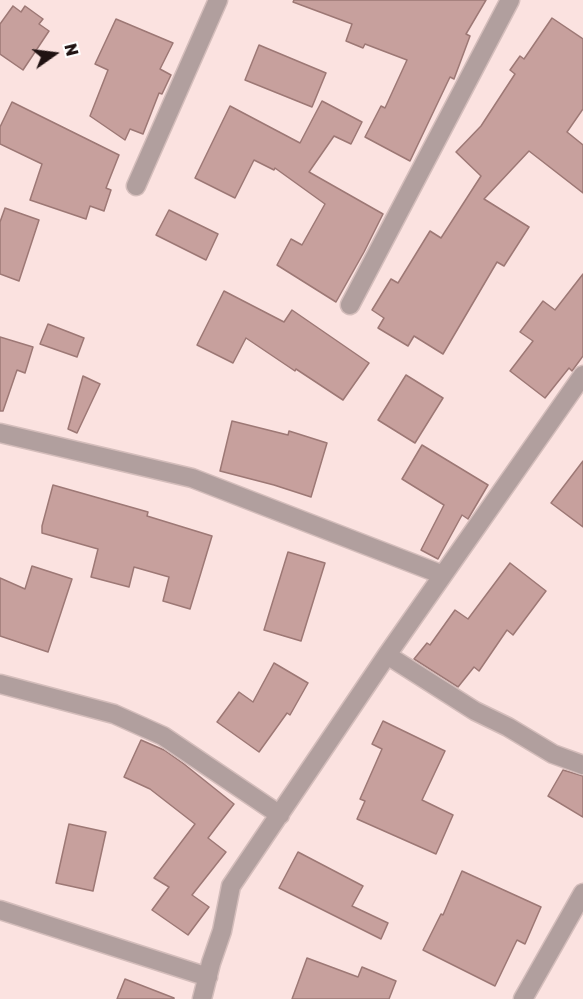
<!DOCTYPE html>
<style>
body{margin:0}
#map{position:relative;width:583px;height:999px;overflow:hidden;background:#fbe2e0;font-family:"Golos Text",sans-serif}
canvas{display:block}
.north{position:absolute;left:24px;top:24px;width:60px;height:60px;-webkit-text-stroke:4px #fff;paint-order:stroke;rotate:76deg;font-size:16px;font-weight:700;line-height:24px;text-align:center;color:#201212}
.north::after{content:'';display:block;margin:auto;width:21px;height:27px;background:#201212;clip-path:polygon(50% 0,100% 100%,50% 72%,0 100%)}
</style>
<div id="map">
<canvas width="583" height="999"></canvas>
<div class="north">N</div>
</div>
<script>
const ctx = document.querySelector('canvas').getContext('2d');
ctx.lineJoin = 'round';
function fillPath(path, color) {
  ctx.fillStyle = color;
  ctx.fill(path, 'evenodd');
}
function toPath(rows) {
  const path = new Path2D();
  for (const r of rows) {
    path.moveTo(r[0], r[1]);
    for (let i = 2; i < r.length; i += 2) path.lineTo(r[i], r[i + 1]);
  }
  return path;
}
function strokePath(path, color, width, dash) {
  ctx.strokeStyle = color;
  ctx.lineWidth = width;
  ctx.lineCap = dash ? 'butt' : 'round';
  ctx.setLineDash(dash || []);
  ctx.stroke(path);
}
const building = toPath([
 [294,0,486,0,466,34,470,36,454,79,450,77,410,161,365,137,381,106,385,108,407,60,365,44,363,48,346,41,352,24,293,2,294,0],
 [13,6,21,12,25,6,43,19,39,24,49,31,23,70,0,54,0,24,13,6],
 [552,18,583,39,583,109,567,132,583,145,583,193,529,151,484,199,529,227,504,266,497,262,443,354,414,336,408,346,378,328,384,318,372,310,391,279,398,283,430,231,441,238,481,176,456,152,481,126,515,74,510,70,520,56,524,59,552,18],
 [116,19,173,43,160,69,171,75,162,94,159,93,143,134,130,129,125,140,90,116,108,70,95,64,116,19],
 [259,45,326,73,312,107,245,80,259,45],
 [322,101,362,122,351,144,334,136,309,172,383,214,364,252,336,302,277,265,291,239,302,245,325,204,275,168,274,170,254,160,235,198,195,178,230,106,300,143,322,101],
 [12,102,119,155,106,188,111,190,104,211,90,206,86,219,30,200,42,164,0,144,0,127,12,102],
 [5,208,39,220,19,281,0,274,0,222,5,208],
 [169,210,218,234,206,260,156,235,169,210],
 [583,274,583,356,572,371,569,368,545,398,510,371,533,341,520,332,543,301,555,310,583,274],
 [224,291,284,322,292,310,369,363,343,400,296,369,295,371,246,338,233,363,197,345,224,291],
 [48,324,84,338,77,357,40,344,48,324],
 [0,337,33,347,25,373,17,370,3,411,0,411,0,337],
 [406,375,443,398,415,443,378,420,406,375],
 [83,376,100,384,77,433,68,429,83,376],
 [232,421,288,435,289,431,327,443,311,497,274,485,220,471,232,421],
 [422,445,488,485,468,519,462,515,438,559,421,550,444,505,402,479,422,445],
 [583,461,583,527,551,503,583,461],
 [53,485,148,512,147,516,212,536,190,609,163,601,169,577,134,567,129,587,91,577,98,549,42,533,42,526,53,485],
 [288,552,325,563,301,641,264,630,288,552],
 [510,563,546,591,513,635,507,630,479,671,474,667,458,687,414,659,427,643,430,645,455,610,468,619,510,563],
 [32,566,72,579,48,652,0,636,0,578,25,589,32,566],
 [274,663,308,683,290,715,287,713,259,752,217,722,239,692,253,702,274,663],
 [383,721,445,751,422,800,453,815,436,854,357,819,365,801,360,799,382,749,372,744,383,721],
 [141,740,164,750,184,764,234,804,208,838,226,852,192,895,209,907,188,935,152,910,169,887,154,878,195,824,150,789,124,777,141,740],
 [563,770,583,776,583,817,548,796,563,770],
 [69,824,106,832,93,891,56,883,69,824],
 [298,852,363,886,352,906,388,923,381,939,279,888,298,852],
 [462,871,541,907,525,944,517,940,495,986,423,950,441,914,443,915,462,871],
 [307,958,358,977,362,967,396,981,389,999,292,999,307,958],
 [125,979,174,998,174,999,117,999,125,979]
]);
fillPath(building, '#c7a09d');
strokePath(building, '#9d7875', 1.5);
const street = toPath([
 [136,186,218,0],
 [350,305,510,0],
 [0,433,192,478,443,575],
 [387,655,475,711,508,727,553,754,583,765],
 [0,684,114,714,163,736,280,815],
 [0,910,208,977],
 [202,999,211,963,222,931,231,886,387,655,583,375],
 [523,999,583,893]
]);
strokePath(street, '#d4bdbb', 21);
strokePath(street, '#b19f9e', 18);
</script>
